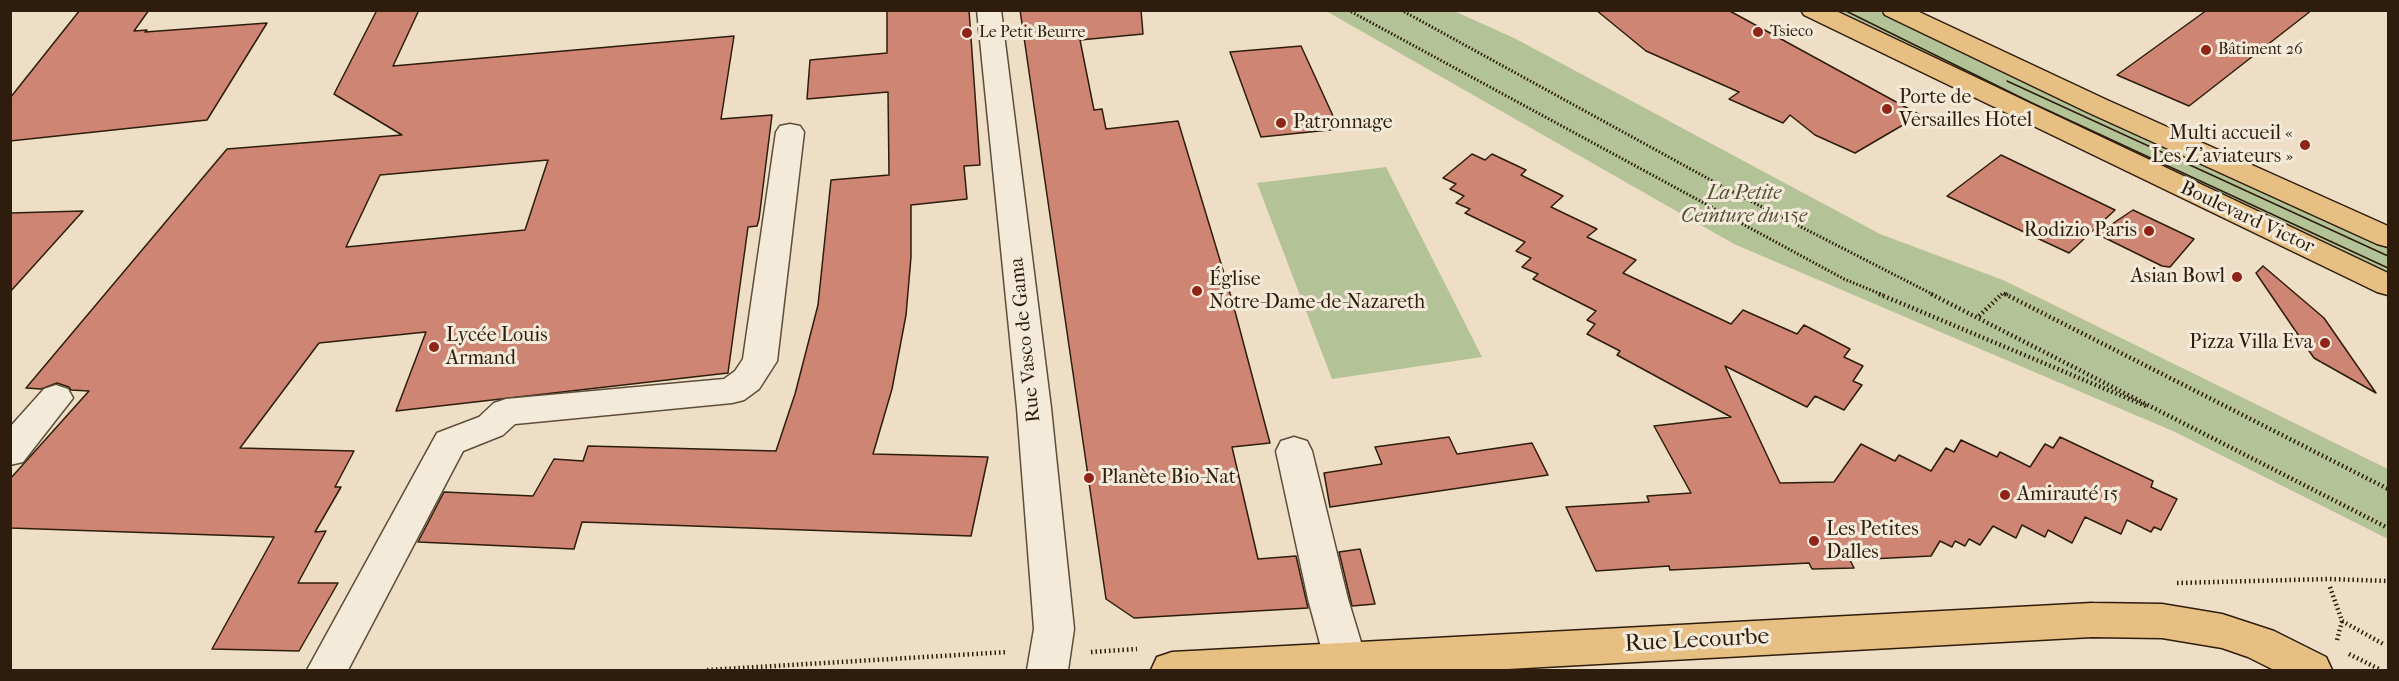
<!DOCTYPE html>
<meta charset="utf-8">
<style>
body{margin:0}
#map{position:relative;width:2399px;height:681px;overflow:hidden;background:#eedec5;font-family:"IM FELL French Canon",serif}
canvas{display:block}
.frame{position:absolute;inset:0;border:12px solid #2e1d0c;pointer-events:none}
</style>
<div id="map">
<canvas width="2399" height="681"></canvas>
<div class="frame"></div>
</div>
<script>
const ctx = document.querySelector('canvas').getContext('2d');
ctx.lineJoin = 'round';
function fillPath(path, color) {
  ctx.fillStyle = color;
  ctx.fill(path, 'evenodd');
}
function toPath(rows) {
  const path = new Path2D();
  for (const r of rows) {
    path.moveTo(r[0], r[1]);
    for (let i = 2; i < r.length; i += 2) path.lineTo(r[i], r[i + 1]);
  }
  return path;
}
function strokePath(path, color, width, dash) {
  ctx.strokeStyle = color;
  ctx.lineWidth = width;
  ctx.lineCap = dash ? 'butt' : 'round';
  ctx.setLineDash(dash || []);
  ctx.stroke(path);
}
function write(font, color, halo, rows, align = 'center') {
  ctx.font = font + ' "IM FELL French Canon",serif';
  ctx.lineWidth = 6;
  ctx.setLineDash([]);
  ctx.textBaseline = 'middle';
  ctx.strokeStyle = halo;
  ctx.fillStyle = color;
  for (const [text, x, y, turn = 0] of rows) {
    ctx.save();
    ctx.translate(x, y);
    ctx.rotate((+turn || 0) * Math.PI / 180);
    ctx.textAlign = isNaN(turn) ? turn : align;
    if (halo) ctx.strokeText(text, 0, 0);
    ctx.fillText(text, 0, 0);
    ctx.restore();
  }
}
fillPath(toPath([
 [1326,11,1454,11,1516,39,1880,234,2003,280,2388,469,2388,539,2175,432,1734,244],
 [1833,11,1877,11,2038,87,2388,246,2388,274,1994,91],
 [1386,167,1482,357,1332,379,1257,183]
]), '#b4c298');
const building = toPath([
 [80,10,149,10,134,31,147,30,145,32,267,23,207,120,10,141,10,98,80,10],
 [377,10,419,10,393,66,734,36,721,119,772,115,759,219,757,226,748,227,728,373,396,411,426,332,319,343,240,448,354,451,335,487,341,487,315,532,326,531,298,583,338,583,299,651,212,649,274,537,10,528,10,479,89,391,71,390,69,387,57,383,41,389,26,388,227,149,402,135,334,94,377,10],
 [548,160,525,230,346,247,380,175,548,160],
 [887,10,969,10,980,165,964,166,967,199,911,205,911,257,906,315,892,389,873,454,988,457,971,536,582,522,574,549,418,542,444,492,533,496,554,459,583,461,588,446,776,451,795,394,818,305,831,180,889,175,888,92,807,99,810,60,887,53,887,10],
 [1020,10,1141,10,1143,34,1080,40,1094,110,1102,109,1106,129,1178,121,1232,300,1270,443,1232,447,1258,559,1296,556,1308,608,1134,618,1106,599,1020,10],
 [1596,10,1728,10,1920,115,1855,153,1815,135,1790,115,1783,123,1729,99,1739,92,1646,51,1596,10],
 [2207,10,2312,10,2189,106,2117,75,2207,10],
 [1301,46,1339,129,1261,137,1230,52,1301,46],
 [1472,154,1485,160,1492,154,1526,170,1521,175,1563,196,1551,207,1597,229,1587,237,1636,260,1623,273,1731,324,1743,310,1797,334,1804,325,1850,349,1844,357,1863,366,1853,381,1862,385,1844,410,1815,396,1807,407,1725,366,1780,483,1834,482,1861,444,1895,461,1899,455,1931,471,1946,448,1954,452,1961,440,1997,457,2000,452,2030,467,2045,444,2053,448,2060,437,2153,481,2151,487,2177,499,2161,530,2154,527,2151,532,2127,520,2121,534,2085,517,2072,543,2048,530,2045,537,2022,525,2016,538,1993,526,1980,545,1969,539,1965,546,1955,541,1952,547,1940,541,1931,556,1850,560,1854,568,1812,569,1809,563,1670,570,1669,566,1596,571,1566,507,1649,502,1647,496,1691,493,1654,426,1731,417,1617,355,1620,351,1587,334,1595,324,1587,320,1596,311,1533,279,1538,274,1522,267,1531,258,1516,251,1525,242,1465,213,1470,209,1456,203,1464,196,1450,189,1456,184,1443,178,1472,154],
 [2001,155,2115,210,2069,253,1947,196,2001,155],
 [2133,210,2194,239,2170,267,2162,266,2097,234,2133,210],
 [83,211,10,292,10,213,83,211],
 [2263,266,2324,318,2376,393,2314,358,2256,273,2263,266],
 [1449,437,1457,454,1532,443,1548,475,1330,507,1324,473,1382,464,1375,447,1449,437],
 [1360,549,1375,604,1352,606,1339,552,1360,549]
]);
fillPath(building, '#ce8574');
strokePath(building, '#2e1d0c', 1.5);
const minor = toPath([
 [977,10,1001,10,1051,408,1074,629,1068,670,1027,670,1034,629,1017,408,977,10],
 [790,124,800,126,804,132,777,361,759,389,744,400,732,403,515,424,503,435,463,451,348,670,307,670,437,433,479,417,494,403,506,399,724,379,735,371,743,359,776,132,780,126,790,124],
 [56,385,68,389,73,398,23,462,10,465,10,427,44,389,56,385],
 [1294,437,1307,441,1312,451,1348,599,1367,662,1363,670,1329,670,1325,662,1308,599,1276,451,1281,441,1294,437]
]);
const major = toPath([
 [1801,10,1834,10,2388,273,2388,295,2377,292,1804,15,1801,10],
 [1882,10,1915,10,2107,100,2388,226,2388,247,2377,244,2087,112,1885,15,1882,10],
 [2092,603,2162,604,2222,614,2274,631,2326,657,2332,670,2274,670,2248,657,2222,648,2162,638,2092,637,1489,670,1151,670,1157,657,1172,652,2092,603]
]);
strokePath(minor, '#5e4d3a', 3);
strokePath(major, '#2e1d0c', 3);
strokePath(toPath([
 [1348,10,1844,279,1883,295],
 [1401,10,1727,189,1934,295],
 [2001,295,2003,293,2008,295]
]), '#2e1d0c', 3, [1.5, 2]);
strokePath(toPath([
 [1879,294,2146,406],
 [1931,294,2388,528],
 [2005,294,2388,489],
 [1979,316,2002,294],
 [2177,583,2328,579,2388,581],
 [2330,587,2342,621,2385,645],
 [2337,640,2342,621],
 [1091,652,1137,649],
 [2349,654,2381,670],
 [707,670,1008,652]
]), '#2e1d0c', 4.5, [1.5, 3]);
fillPath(minor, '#f4ead9');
fillPath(major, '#e7bf82');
strokePath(toPath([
 [1844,10,2032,103,2388,268],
 [2007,81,2388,256]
]), '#2e1d0c', 1.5);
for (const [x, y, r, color] of [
 [1758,32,6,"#8f2418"],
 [967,33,6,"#8f2418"],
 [2206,50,6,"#8f2418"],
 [1887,109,6,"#8f2418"],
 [1281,123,6,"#8f2418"],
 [2305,145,6,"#8f2418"],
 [2149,231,6,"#8f2418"],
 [2237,277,6,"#8f2418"],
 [1197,291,6,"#8f2418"],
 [2325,343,6,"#8f2418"],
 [434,347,6,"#8f2418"],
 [1089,478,6,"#8f2418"],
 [2005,495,6,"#8f2418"],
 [1814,541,6,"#8f2418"]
]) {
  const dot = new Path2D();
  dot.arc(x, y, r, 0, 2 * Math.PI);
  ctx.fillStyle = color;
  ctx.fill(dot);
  strokePath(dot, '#f4ead9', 2);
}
write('16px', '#2e1d0c', '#f4ead9', [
 ["Tsieco",1770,32],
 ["Le Petit Beurre",979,33],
 ["Bâtiment 26",2218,50]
], 'left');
write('20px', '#2e1d0c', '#f4ead9', [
 ["Porte de",1899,98],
 ["Versailles Hotel",1899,121],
 ["Patronnage",1293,123],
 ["Multi accueil «",2293,134,"right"],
 ["Les Z’aviateurs »",2293,157,"right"],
 ["Rodizio Paris",2137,231,"right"],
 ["Asian Bowl",2225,277,"right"],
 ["Église",1209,280],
 ["Notre-Dame-de-Nazareth",1209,303],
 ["Lycée Louis",446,336],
 ["Armand",446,359],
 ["Pizza Villa Eva",2313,343,"right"],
 ["Planète Bio-Nat",1101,478],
 ["Amirauté 15",2017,495],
 ["Les Petites",1826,530],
 ["Dalles",1826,553]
], 'left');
write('italic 20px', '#564f36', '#f4ead9', [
 ["La Petite",1744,194],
 ["Ceinture du 15e",1744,217]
]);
write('20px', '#2e1d0c', '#f4ead9', [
 ["Boulevard Victor",2247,218,25],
 ["Rue Vasco de Gama",1026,340,-96]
]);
write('24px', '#2e1d0c', '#f4ead9', [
 ["Rue Lecourbe",1697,641,-3]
]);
</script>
